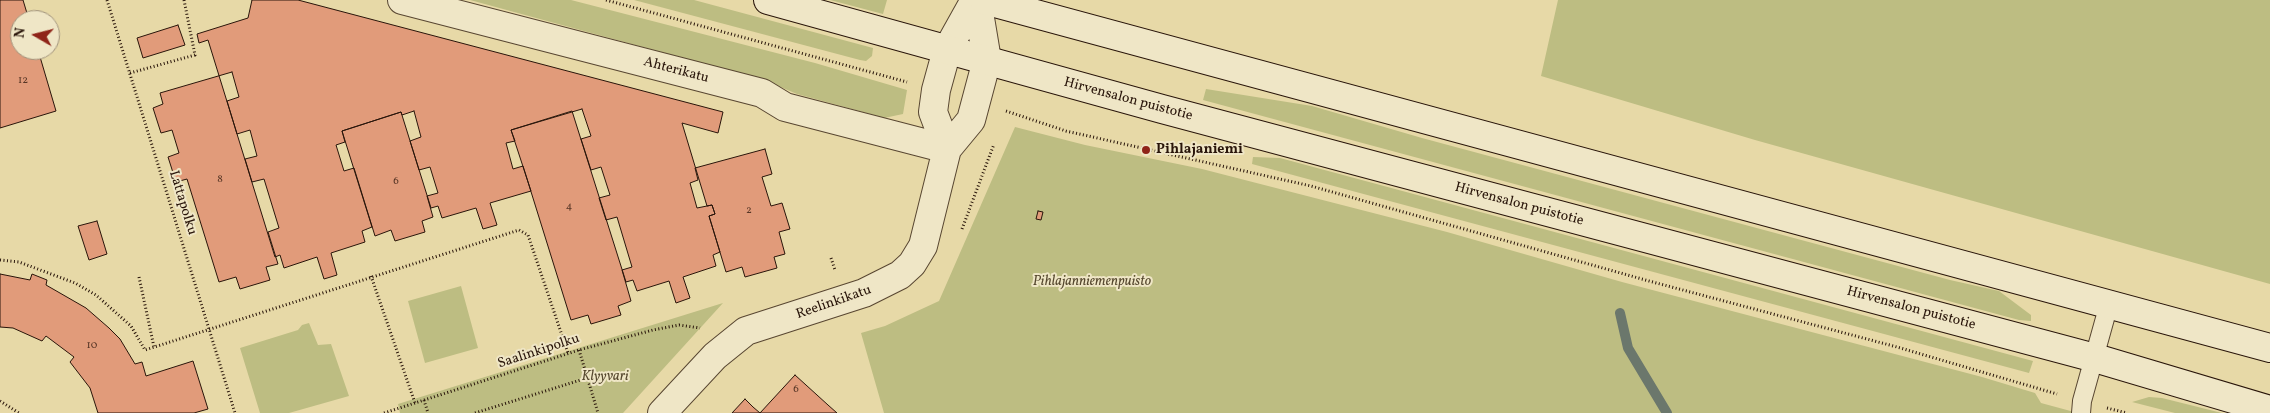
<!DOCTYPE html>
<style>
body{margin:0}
#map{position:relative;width:2270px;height:413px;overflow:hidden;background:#e7d9a7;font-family:Vollkorn,serif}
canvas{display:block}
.north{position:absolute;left:10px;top:10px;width:50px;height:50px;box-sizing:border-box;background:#efe6c6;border:1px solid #a0927b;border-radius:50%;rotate:278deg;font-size:14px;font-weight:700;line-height:20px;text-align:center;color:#29150a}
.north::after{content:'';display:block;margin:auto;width:18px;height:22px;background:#8f2418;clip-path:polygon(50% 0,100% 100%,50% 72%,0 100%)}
</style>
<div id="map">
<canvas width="2270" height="413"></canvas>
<div class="north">N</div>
</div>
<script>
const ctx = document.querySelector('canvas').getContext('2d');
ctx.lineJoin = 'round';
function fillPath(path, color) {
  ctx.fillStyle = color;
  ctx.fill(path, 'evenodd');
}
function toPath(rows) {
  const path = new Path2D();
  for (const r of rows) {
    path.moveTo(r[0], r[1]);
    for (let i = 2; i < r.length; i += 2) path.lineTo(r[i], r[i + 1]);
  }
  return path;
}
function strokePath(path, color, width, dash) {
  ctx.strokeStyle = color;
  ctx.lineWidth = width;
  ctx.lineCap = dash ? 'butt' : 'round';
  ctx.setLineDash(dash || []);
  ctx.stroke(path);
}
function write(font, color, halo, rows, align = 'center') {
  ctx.font = font + ' Vollkorn,serif';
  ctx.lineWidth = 4;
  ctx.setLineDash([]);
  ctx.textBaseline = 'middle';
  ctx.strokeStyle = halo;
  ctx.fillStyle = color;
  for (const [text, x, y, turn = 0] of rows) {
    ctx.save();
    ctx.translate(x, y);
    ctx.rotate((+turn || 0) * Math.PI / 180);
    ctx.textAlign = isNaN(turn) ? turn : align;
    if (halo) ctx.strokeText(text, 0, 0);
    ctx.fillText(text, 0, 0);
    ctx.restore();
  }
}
fillPath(toPath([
 [470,0,571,0,815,63,907,90,903,114,884,118,863,112,797,94,764,80],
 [634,0,694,0,873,48,872,56,866,61,860,60],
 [830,0,887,0,883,14],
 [1558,0,2270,0,2270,284,1755,140,1541,76],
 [1206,89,1312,106,1422,138,1950,280,1999,291,2031,315,2031,321,2019,320,1203,100],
 [1015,127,1085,145,1202,169,1447,232,1622,282,1982,377,2035,393,2041,403,2078,413,884,413,861,333,885,326,939,301],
 [1253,157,1280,158,2033,361,2029,373,1252,164],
 [461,286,478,348,425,363,408,301],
 [723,303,623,413,400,413,398,404],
 [309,323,318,345,331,344,349,396,289,413,260,413,240,348,298,330,302,325],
 [2149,397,2162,398,2222,413,2175,413,2132,402]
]), '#bdbd82');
strokePath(toPath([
 [1620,313,1628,348,1667,413]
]), '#6b776c', 10);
const building = toPath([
 [0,0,23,0,29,20,20,20,20,50,38,50,56,111,0,128,0,0],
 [252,0,298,0,723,112,718,133,682,123,707,206,712,205,715,214,709,216,720,252,713,255,716,266,683,277,690,298,676,303,669,281,637,291,633,280,626,282,572,111,511,130,531,191,490,203,497,225,483,229,476,208,442,218,438,206,431,208,401,112,342,131,372,227,362,231,365,242,331,253,337,275,324,279,317,257,284,268,280,255,275,257,208,40,199,43,197,34,248,18,252,0],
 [178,25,185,45,143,58,137,38,178,25],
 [232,72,239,97,227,101,237,134,250,130,257,156,245,159,252,182,264,179,279,228,268,232,278,264,266,267,270,280,240,289,236,277,219,282,187,179,176,182,168,157,179,153,172,130,161,133,153,108,163,104,160,93,232,72],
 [582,109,591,136,581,139,591,170,601,167,610,195,599,198,606,220,617,217,632,267,622,270,631,301,618,306,621,315,591,324,588,315,571,320,523,166,513,169,506,143,515,141,511,130,582,109],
 [414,111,421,137,410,141,419,170,430,167,438,193,427,196,433,217,422,221,425,232,395,241,391,230,375,236,354,168,344,171,336,145,345,142,342,131,401,112,402,115,414,111],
 [765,149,772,174,762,177,771,206,782,203,790,229,779,232,785,254,774,257,777,268,745,277,742,267,726,272,709,216,715,214,712,205,697,208,690,183,698,180,695,168,765,149],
 [1038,211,1043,212,1041,220,1036,219,1038,211],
 [97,221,107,254,89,260,78,226,97,221],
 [0,274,30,280,32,274,47,280,46,285,86,308,109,328,120,339,135,364,142,362,146,376,193,361,208,409,194,413,98,413,90,388,70,362,74,357,46,336,42,341,13,328,0,327,0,274],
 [795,375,828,405,837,413,760,413,795,375],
 [745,399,753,407,760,413,732,413,745,399]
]);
fillPath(building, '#e19b7a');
strokePath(building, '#29150a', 1);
const service = toPath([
 [2081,413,2082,401,2109,304]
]);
const minor = toPath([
 [402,0,762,93,785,107,947,149],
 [947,149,933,112,936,90,947,50,975,0],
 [662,413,715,356,746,331,864,293,900,275,912,264,923,246,947,149,971,120,987,60,977,0]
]);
const secondary = toPath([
 [768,0,1162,109,2095,358,2270,410],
 [984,0,2270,348]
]);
strokePath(service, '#584631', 20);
strokePath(minor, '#584631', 30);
strokePath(secondary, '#29150a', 30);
strokePath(toPath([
 [107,0,235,413],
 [606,0,907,82],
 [130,73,195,55,184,0],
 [1006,111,1066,131,1311,186,1649,281,1897,347,2057,394],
 [962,229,994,144],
 [831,258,835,270],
 [0,260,19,262,75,283,96,295,131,326,145,350,519,230,528,235,568,353],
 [371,276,415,403],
 [139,277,154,347],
 [579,350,598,413],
 [424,400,428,413],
 [0,401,19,413],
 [2107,408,2127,413],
 [384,413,579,350,653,330,679,325,700,328],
 [475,413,587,378]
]), '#29150a', 3, [1, 2.5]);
strokePath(service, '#efe6c6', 18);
strokePath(minor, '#efe6c6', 28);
strokePath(secondary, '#efe6c6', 28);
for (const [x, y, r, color] of [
 [1146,150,5,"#8f2418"]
]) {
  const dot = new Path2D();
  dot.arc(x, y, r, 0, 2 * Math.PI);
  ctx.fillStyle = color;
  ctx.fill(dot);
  strokePath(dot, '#efe6c6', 2);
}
write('11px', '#573626', null, [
 ["12",23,81],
 ["8",220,180],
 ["6",396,182],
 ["4",569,207],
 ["2",749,211],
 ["10",92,346],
 ["6",796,390]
]);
write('14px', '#29150a', '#efe6c6', [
 ["Ahterikatu",676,71,15],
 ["Hirvensalon puistotie",1128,100,15],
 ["Lattapolku",182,203,73],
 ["Hirvensalon puistotie",1519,205,15],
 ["Reelinkikatu",834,303,-19],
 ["Hirvensalon puistotie",1911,309,15],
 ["Saalinkipolku",539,352,-18]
]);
write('bold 14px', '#29150a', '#efe6c6', [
 ["Pihlajaniemi",1156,150]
], 'left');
write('italic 14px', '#55472e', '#efe6c6', [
 ["Pihlajanniemenpuisto",1092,282],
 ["Klyyvari",605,377]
]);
</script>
